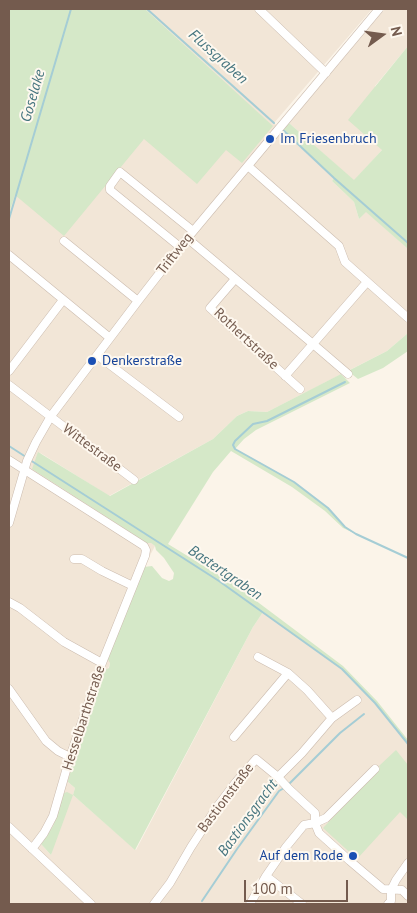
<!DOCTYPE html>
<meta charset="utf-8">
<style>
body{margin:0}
#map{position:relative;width:417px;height:913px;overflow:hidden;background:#fbf4e9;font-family:"PT Sans",sans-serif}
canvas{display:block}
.frame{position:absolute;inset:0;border:10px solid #745b4e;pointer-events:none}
.north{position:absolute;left:357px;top:10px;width:50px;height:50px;-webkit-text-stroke:4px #fef8ef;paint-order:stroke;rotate:76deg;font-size:14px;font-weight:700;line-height:20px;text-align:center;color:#745b4e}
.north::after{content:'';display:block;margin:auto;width:18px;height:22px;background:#745b4e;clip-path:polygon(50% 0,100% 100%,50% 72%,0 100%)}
.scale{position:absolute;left:244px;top:880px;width:104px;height:22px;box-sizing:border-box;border:2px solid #745b4e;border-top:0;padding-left:6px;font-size:15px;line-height:18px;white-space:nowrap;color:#745b4e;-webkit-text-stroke:4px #fef8ef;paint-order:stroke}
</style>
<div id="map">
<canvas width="417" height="913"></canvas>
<div class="frame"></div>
<div class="north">N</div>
<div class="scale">100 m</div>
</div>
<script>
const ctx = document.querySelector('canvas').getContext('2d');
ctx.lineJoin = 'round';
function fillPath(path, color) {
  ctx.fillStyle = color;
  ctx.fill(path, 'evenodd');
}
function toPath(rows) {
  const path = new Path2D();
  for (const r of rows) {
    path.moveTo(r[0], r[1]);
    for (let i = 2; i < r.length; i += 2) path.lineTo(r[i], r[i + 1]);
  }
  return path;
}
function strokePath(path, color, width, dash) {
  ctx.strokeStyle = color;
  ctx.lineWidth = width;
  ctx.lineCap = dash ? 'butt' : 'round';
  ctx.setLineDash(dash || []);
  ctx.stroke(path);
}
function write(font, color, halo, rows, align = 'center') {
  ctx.font = font + ' "PT Sans",sans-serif';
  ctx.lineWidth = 4;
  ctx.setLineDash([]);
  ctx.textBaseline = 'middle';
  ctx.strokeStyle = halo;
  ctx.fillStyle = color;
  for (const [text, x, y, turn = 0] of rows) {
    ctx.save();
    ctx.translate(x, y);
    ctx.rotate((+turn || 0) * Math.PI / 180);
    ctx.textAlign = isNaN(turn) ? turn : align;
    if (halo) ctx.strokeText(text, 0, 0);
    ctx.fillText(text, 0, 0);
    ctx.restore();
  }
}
fillPath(toPath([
 [145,9,372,9,274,123,334,178,332,181,354,202,359,219,366,211,408,249,408,333,387,351,267,412,248,411,237,416,213,439,109,496,39,452,155,546,144,567,68,782,75,788,73,795,136,850,253,627,263,612,342,669,375,703,406,742,408,740,408,904,9,904,9,213,14,195,144,139,272,126],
 [64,793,51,855,41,844,53,826],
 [385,9,408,9,408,46,375,86,382,150,354,181,289,123]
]), '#f2e6d7');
fillPath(toPath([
 [9,9,145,9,273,126,242,163,226,150,197,184,144,139,64,236,15,195,9,213],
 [408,46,408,249,366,212,359,219,354,202,332,181,334,178,283,130,289,123,354,180,382,150,348,120],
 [408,333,408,351,383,368,358,379,348,371,387,351],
 [341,374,350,383,256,430,244,439,235,449,294,482,328,508,345,527,356,534,343,528,325,511,292,487,231,451,213,472,168,544,235,585,343,666,377,701,408,740,407,742,375,703,342,669,263,612,253,627,135,850,73,795,51,855,41,844,53,826,64,793,67,792,73,795,75,788,68,782,68,780,103,671,109,668,110,663,107,658,144,567,152,566,162,578,169,581,173,579,174,573,164,558,156,550,155,546,151,543,147,543,32,469,38,452,110,496,213,439,237,416,248,411,267,412],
 [396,750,408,765,408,820,400,812,357,859,323,828,380,768,379,766]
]), '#d5e8c8');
strokePath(toPath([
 [147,9,274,123],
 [283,130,334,178,408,243],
 [9,219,71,9],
 [345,382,267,421,253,424,235,441,233,445,235,449,294,482,328,508,345,527,356,534,408,558],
 [9,446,26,457],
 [30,460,219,581,342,669,375,703,408,744],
 [288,785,340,733,364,714],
 [202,901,237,849,279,791,284,788]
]), '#a5cdd5', 2);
const minor = toPath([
 [259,9,326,73],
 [248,166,339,246,345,262,408,318],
 [187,238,313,344,348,374],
 [64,241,138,301],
 [180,247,110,190,110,186,120,172,193,231],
 [9,255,110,338],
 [235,279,210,308,300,389],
 [97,355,179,417],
 [9,371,63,300],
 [285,376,367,282],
 [9,385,134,480],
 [9,460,144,546,146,550,145,556,102,663,70,757,53,816,44,833,32,849],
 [9,523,27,461,36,442,51,416,138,301,180,247,379,9],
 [74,559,82,559,102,571,133,586],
 [9,602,20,608,64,642,102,663],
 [258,657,288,673,307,690,332,718],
 [9,689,46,741,58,751,70,757],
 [234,737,288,673],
 [278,777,302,753,332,718,357,700],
 [9,827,91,904],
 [266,876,302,904],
 [154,904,170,883,191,847,217,807,236,782,256,759,278,777,289,789,315,813,315,823,319,833,350,861,383,889,402,890,408,896],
 [250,904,266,876,286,847,304,825,315,823,326,818,375,769],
 [388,904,391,901,391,890,396,880,408,863]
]);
strokePath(minor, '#ccbcaf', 9);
strokePath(minor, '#fff', 8);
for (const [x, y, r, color] of [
 [270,139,5,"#1a4fb4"],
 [92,361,5,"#1a4fb4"],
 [353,856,5,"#1a4fb4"]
]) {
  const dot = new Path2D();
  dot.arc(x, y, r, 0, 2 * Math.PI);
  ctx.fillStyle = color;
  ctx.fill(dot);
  strokePath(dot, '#fef8ef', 2);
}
write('14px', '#164399', '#fef8ef', [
 ["Im Friesenbruch",280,139],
 ["Denkerstraße",102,361],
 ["Auf dem Rode",343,856,"right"]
], 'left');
write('14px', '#745b4e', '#fef8ef', [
 ["Triftweg",175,254,-52],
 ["Rothertstraße",246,339,43],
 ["Wittestraße",92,448,37],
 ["Hesselbarthstraße",84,718,-72],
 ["Bastionstraße",226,798,-53]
]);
write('italic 15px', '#46757f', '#fef8ef', [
 ["Flussgraben",218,57,42],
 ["Goselake",33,96,-74],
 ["Bastertgraben",225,573,34],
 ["Bastionsgracht",248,818,-54]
]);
</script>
